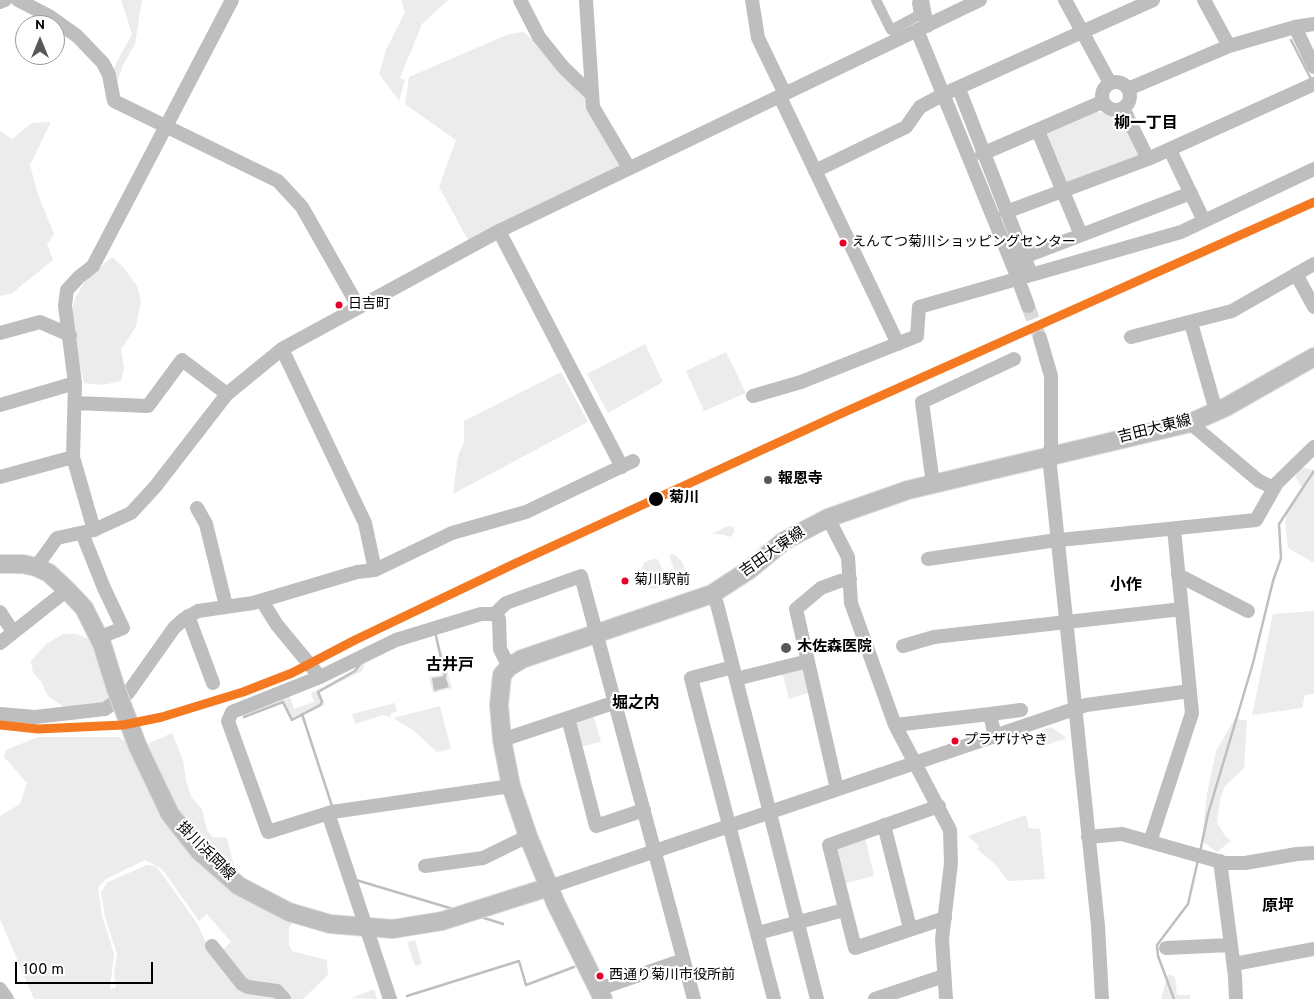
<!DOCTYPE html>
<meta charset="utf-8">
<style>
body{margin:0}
#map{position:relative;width:1314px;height:999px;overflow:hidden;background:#fff;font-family:Overpass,sans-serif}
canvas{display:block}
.north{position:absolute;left:15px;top:15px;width:50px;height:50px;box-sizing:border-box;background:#fff;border:1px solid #999;border-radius:50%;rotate:0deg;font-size:14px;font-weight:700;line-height:20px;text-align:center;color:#000}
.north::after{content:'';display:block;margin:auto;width:18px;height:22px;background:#595959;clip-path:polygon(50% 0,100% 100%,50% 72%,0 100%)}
.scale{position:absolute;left:15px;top:962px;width:138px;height:22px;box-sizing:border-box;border:2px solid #000;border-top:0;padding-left:6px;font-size:15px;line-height:18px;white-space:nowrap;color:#000;-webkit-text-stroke:4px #fff;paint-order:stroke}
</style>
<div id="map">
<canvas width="1314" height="999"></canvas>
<div class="north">N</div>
<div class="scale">100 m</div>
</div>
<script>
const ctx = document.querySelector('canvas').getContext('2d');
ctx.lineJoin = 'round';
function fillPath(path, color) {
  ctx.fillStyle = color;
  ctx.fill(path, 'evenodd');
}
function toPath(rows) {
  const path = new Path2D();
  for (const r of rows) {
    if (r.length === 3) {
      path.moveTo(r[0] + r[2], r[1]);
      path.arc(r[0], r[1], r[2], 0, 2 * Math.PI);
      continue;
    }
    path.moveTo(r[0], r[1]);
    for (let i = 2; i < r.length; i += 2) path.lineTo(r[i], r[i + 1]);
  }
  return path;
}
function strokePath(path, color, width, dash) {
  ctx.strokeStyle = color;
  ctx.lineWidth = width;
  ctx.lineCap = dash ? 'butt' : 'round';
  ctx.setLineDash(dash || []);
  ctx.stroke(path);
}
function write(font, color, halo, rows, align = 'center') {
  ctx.font = font + ' Overpass,"Noto Sans JP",sans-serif';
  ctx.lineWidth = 4.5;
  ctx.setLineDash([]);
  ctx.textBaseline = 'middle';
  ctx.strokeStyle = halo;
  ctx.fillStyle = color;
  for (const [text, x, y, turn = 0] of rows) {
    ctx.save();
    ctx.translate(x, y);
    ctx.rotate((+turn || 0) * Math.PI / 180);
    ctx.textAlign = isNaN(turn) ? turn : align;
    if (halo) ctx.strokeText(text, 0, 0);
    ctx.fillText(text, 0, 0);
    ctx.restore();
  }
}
fillPath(toPath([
 [121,0,142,0,135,44,122,67,118,80,113,69,132,34],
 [401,0,448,0,422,24,400,78,405,80,399,101,379,74,386,50,405,12],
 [524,32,563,67,593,107,626,162,469,242,439,187,456,140,405,104,409,77,509,34],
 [1094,111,1115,115,1125,123,1139,157,1068,184,1063,182,1044,135,1046,130],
 [51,122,30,165,38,195,54,234,47,244,53,260,11,294,0,296,0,131,12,139,32,123],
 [112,257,123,267,137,286,141,301,136,327,121,349,124,368,121,381,103,385,84,383,76,348,72,311,75,298,86,280],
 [645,344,663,382,608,413,587,374],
 [726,352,746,393,704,411,686,371],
 [561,372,588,422,453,494,458,456,464,442,464,421],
 [1302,467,1314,470,1314,563,1288,548,1285,522,1287,510,1302,487,1295,477],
 [728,526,733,527,735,531,731,537,721,534,711,534],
 [674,554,681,561,684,566,683,574,680,576,676,574,669,555],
 [656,558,660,563,667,585,654,589,646,587,642,582,640,571,645,562],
 [1314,611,1314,694,1305,695,1302,708,1252,715,1273,614],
 [63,634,76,634,89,639,111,694,107,702,64,707,48,696,41,681,33,673,31,661,46,644],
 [435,636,437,636,452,688,433,693,429,677,441,675,444,670],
 [366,661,362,671,320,692,325,705,292,721,290,720,282,703,243,718,242,714,289,694,294,709,314,702,311,693,354,670,357,664],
 [802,667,811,692,789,699,782,672],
 [395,703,397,712,391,713,391,717,383,715,355,724,352,714],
 [440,706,451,749,437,752,413,730,393,718],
 [593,714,601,742,580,747,574,723],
 [1235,718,1247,721,1244,768,1225,786,1220,800,1217,822,1225,836,1231,841,1217,852,1202,841,1207,793,1216,751],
 [1051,727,1067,738,1038,748,1037,732],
 [172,733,183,760,186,782,192,798,202,809,207,830,212,837,227,838,236,875,219,861,177,812,145,745],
 [38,737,118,737,130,743,167,821,294,921,289,928,289,945,292,951,327,960,328,975,303,999,286,999,251,984,220,952,231,942,207,914,199,921,162,869,145,860,106,879,98,887,102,915,114,954,110,989,116,988,114,973,117,954,105,917,101,892,108,882,147,865,155,866,160,871,196,922,209,948,253,992,279,999,34,999,0,919,0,816,20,804,27,783,4,757,6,750],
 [1026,815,1029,828,1040,829,1045,879,1008,881,997,866,977,849,979,846,968,836],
 [865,836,874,876,843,884,836,846],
 [415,940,422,964,415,966,407,942],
 [1168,974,1175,977,1177,995,1191,995,1190,999,1161,999],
 [374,989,377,999,351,998]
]), '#ececec');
fillPath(toPath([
 [445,676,449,687,434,691,432,678]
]), '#bfbfbf');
strokePath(toPath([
 [1291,40,1312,81],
 [436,636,445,676],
 [302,714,332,806],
 [244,717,283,702,292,720,320,705,322,702,318,692,355,671,360,664],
 [1200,852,1208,814,1253,663,1273,581,1281,558,1279,524,1314,471],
 [356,880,453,909],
 [481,917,503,924],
 [407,996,519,961,526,985,574,967],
 [1174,999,1158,956,1157,945,1188,904,1198,860]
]), '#bfbfbf', 2.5);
strokePath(toPath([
 [876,0,891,30,919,15,917,3]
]), '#bfbfbf', 10);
strokePath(toPath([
 [1028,306,1040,338]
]), '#d9d9d9', 14, [14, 7]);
const major = toPath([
 [0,564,23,564,36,567,49,573,67,590,84,608,102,644,116,689],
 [138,747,170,814,199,851,239,886,289,912,330,924,393,929,442,921,549,887],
 [603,999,556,904,528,836,511,786,502,740,499,705,502,675,509,667,522,659,712,594,749,570,784,541,828,518,908,490,1190,423,1226,407,1314,357]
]);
strokePath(major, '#dbdbdb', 20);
strokePath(toPath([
 [18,0,49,16,77,36,103,63,109,75,114,101,278,181,302,207,358,306],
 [520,0,539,37,563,67,591,94],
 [586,0,593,107,629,168],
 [752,0,758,38,785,94],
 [922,0,927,26],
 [1065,0,1110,83],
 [1204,0,1229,46],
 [0,2,5,0],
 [1295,27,1314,67],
 [917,30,1015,271],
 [1116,96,14],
 [959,89,1031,274],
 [1128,89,1229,46,1295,27,1314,24],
 [780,97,898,344],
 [1123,108,1148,159],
 [1038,131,1081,235],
 [1170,150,1204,221],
 [982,154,1102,102],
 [815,171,906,127,920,107,944,94,1153,0],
 [1006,212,1148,159,1314,84],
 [499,231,622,467],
 [1024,257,1191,193],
 [1296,274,1314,307],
 [1021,287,1028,306],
 [1191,323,1216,411],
 [0,333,40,322,70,335],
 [1131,337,1232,311,1314,264],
 [1040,338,1051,376,1051,447,1049,456,1098,926,1102,999],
 [282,349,365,523,375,570],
 [753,396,801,382,917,336,919,307,1181,232,1314,169],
 [75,403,148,406,182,360,227,394],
 [0,405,75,383],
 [1190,423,1259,481,1274,488],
 [0,477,73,457],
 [933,484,922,402,1014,359],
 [197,508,206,524,226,606],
 [828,518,848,557,851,603,895,725,950,830,951,863,942,939,946,999],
 [94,530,73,457,75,383,65,306,67,290,79,277,93,266,232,0],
 [82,533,104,588,123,628,108,634],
 [928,559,1050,541,1256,520,1277,483,1314,447],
 [36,567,57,538,94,530,131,513,155,487,227,394,282,349,499,231,980,0],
 [1178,575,1248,611],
 [712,594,717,604,817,999],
 [262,601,277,625,320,677],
 [0,612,13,632],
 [495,614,506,603,581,576,694,999],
 [188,616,213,683],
 [0,643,67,590],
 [903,646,934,637,1182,609],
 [509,667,500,649,499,619,494,614,481,614,396,640,320,677,232,712,228,721,268,832,332,812,511,786],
 [733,667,691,678,774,999],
 [736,679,808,661],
 [0,714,35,717,105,709,128,693,174,628,184,619,198,611,253,603,357,572,375,570,452,533,526,512,633,461],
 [990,714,1021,710],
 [568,718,596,826,644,810],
 [895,725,990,714,995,737],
 [502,740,616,702],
 [837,789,796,609,821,588,840,581,850,579],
 [939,806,829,845,855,948,945,918],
 [328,813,390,999],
 [884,825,910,928],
 [1088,837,1122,834,1225,863,1245,863,1297,854,1314,853],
 [1150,842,1192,713,1174,529],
 [1220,861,1235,976,1236,999],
 [425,866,483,858,528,836],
 [549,887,1086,705,1190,691],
 [758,933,844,910],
 [212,946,242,984,248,987,277,991,284,999],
 [1166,948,1231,945],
 [1234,964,1314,949],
 [0,989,7,999],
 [598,989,683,960],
 [875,999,944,976]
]), '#bebebe', 14);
strokePath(major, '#bebebe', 18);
const majorBridge = toPath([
 [116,689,138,747]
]);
strokePath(majorBridge, '#dbdbdb', 20, []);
strokePath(majorBridge, '#bebebe', 18);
strokePath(toPath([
 [0,725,38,729,123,725,162,717,243,692,292,673,355,640,516,563,838,415,1314,202]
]), '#f47921', 9);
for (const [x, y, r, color] of [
 [843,243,4.5,"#e4002b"],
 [339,305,4.5,"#e4002b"],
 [768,480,5,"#595959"],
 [656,499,8,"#000"],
 [625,581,4.5,"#e4002b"],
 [786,648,6,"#595959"],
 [955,741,4.5,"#e4002b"],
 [600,976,4.5,"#e4002b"]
]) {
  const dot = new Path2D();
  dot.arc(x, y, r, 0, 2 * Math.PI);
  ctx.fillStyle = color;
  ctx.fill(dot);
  strokePath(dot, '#fff', 2);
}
write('14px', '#000', '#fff', [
 ["えんてつ菊川ショッピングセンター",852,243],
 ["日吉町",348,305],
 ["菊川駅前",634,581],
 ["プラザけやき",964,741],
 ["西通り菊川市役所前",609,976]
], 'left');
write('15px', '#000', '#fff', [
 ["吉田大東線",1155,430,-14],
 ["吉田大東線",773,553,-35],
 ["掛川浜岡線",205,852,45]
]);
write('bold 15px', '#000', '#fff', [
 ["報恩寺",778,480],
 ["木佐森医院",797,648]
], 'left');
write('bold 15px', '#000', '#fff', [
 ["菊川",669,499]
], 'left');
write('bold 16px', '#000', '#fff', [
 ["柳一丁目",1146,125],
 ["小作",1126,587],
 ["古井戸",450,667],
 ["堀之内",636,705],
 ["原坪",1278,908]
]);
</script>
